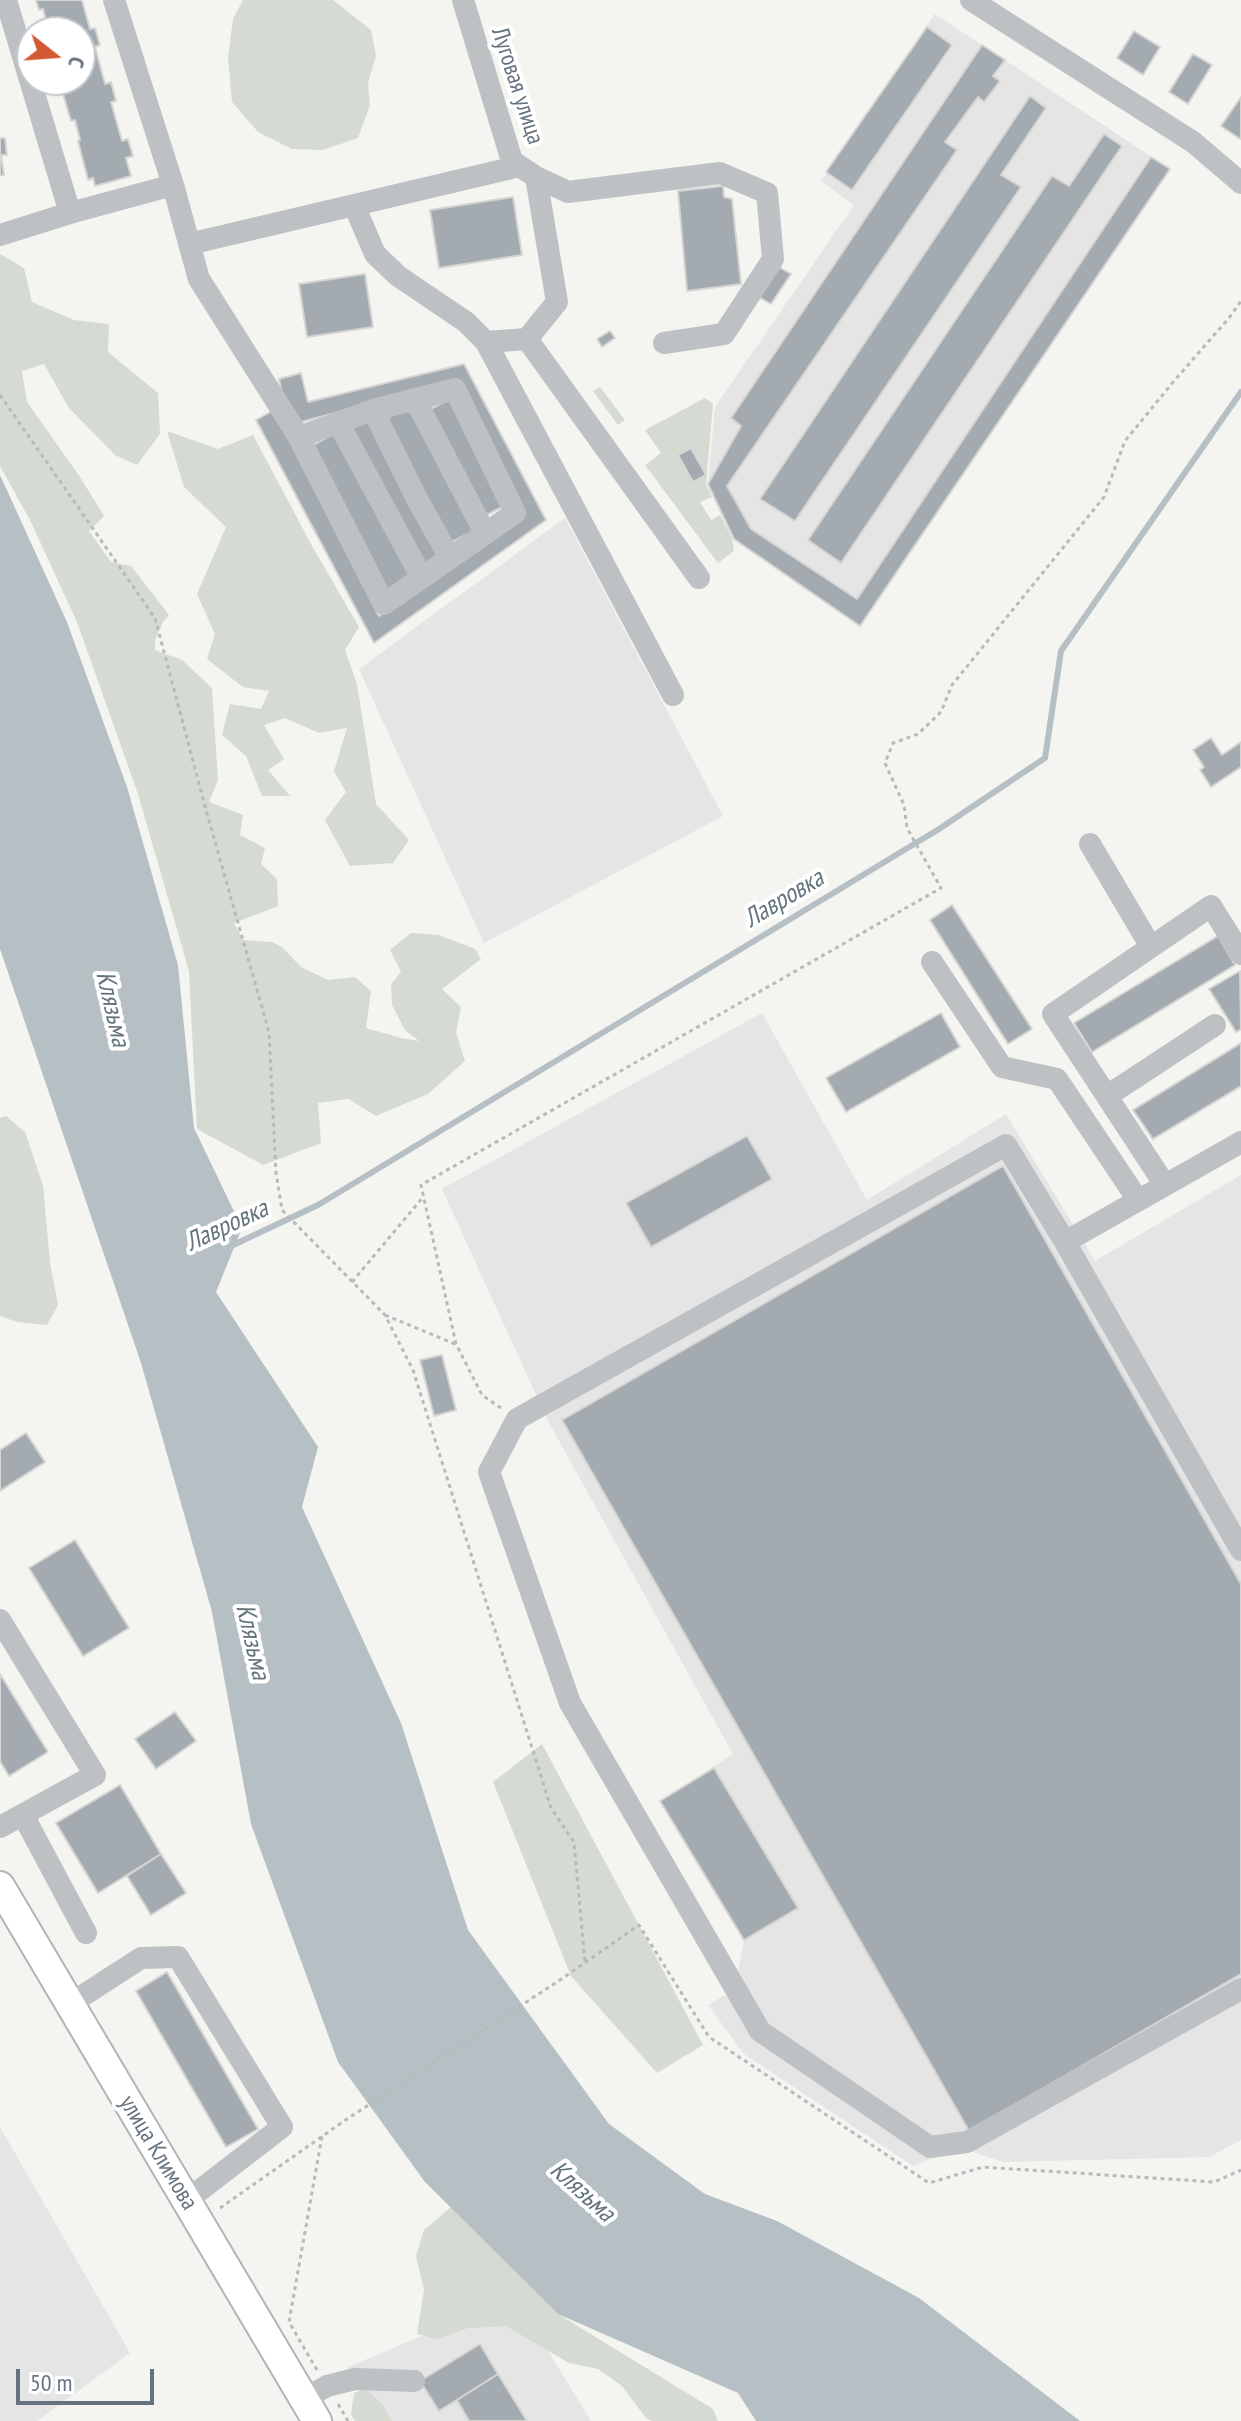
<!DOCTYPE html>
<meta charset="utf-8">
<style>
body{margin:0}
#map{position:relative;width:1241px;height:2421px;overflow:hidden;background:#f4f4f0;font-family:"PT Sans Narrow",sans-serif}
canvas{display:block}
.north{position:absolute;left:16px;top:16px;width:80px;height:80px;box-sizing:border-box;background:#fff;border:2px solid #c2c7cc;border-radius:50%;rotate:107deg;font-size:22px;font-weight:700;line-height:32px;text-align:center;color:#66737f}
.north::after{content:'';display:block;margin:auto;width:28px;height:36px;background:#d25a33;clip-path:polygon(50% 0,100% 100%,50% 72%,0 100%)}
.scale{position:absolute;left:16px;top:2369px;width:138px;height:36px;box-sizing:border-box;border:4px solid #66737f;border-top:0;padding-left:10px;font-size:24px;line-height:28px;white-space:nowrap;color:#66737f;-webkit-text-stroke:6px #fff;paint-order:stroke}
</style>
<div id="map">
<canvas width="1241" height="2421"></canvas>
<div class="north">С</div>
<div class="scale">50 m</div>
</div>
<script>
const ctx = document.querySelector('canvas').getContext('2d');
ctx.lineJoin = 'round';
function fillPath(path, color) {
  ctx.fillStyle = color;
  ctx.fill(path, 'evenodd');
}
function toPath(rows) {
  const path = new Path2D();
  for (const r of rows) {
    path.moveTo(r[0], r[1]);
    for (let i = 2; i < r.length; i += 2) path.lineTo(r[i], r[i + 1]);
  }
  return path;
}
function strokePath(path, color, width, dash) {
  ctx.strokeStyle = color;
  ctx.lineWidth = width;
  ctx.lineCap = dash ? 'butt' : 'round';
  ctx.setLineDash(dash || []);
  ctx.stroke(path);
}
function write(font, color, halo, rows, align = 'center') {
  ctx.font = font + ' "PT Sans Narrow",sans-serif';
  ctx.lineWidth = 8;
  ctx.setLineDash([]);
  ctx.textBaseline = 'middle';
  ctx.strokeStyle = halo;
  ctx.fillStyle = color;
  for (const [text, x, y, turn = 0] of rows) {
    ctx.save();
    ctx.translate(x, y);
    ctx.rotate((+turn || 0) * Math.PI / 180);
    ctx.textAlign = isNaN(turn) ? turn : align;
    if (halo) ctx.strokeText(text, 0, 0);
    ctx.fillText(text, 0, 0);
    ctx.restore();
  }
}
fillPath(toPath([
 [935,14,1170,169,860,626,734,539,708,484,715,407,854,205,821,181],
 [565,518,723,816,484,943,359,669],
 [762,1013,867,1200,1006,1114,1095,1261,1241,1175,1241,2140,1209,2157,1003,2162,959,2147,913,2166,744,2054,708,2005,735,1989,744,1940,660,1801,733,1754,548,1421,442,1189],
 [0,2127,130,2353,37,2421,0,2421],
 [515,2297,591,2421,381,2421,348,2367]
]), '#e4e5e4');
fillPath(toPath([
 [243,0,333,0,371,30,376,56,368,83,370,105,358,138,323,150,292,149,258,132,232,102,228,57,233,19],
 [0,254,24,268,32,302,74,320,109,324,108,352,158,393,160,434,137,465,115,455,69,408,44,364,22,371,27,402,80,477,104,516,89,531,111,562,131,566,169,615,163,622,155,640,155,650,182,660,212,688,218,780,209,802,243,815,240,835,265,848,261,864,277,879,278,906,234,923,243,940,272,942,282,947,301,967,328,980,355,977,371,991,366,1028,401,1038,419,1041,405,1030,392,1005,391,984,401,972,390,950,411,933,439,935,475,949,481,959,442,989,461,1007,456,1033,465,1061,428,1094,376,1116,349,1099,318,1103,321,1143,263,1165,197,1129,189,971,138,794,77,622,31,522,0,466],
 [600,387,625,420,618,425,593,391],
 [705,398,713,404,706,485,712,497,700,502,711,520,720,515,732,538,734,551,718,563,645,465,661,453,645,430],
 [167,431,218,449,253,435,312,546,359,627,345,650,357,684,376,804,409,840,393,863,350,866,325,820,346,792,334,771,347,728,319,733,285,718,264,725,284,759,268,770,290,796,262,796,246,756,222,735,230,704,261,709,269,691,243,687,207,659,215,634,197,594,226,527,184,487],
 [6,1116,25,1132,43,1186,50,1263,58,1305,47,1325,17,1322,0,1316,0,1118],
 [542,1744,703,2045,657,2073,571,1976,493,1782],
 [451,2207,558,2314,713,2409,718,2421,652,2421,646,2418,622,2386,598,2369,569,2363,506,2326,468,2328,437,2339,417,2334,424,2290,416,2256,424,2230],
 [366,2389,383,2405,392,2421,355,2421,351,2415,354,2393]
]), '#d5dad2');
fillPath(toPath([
 [0,475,67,622,127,787,178,965,194,1128,242,1228,216,1292,318,1447,302,1507,401,1723,468,1930,609,2124,705,2194,777,2221,919,2298,1080,2421,756,2421,738,2393,558,2314,425,2182,338,2062,251,1824,212,1612,141,1363,0,949]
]), '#b6c0c4');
strokePath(toPath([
 [229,1247,318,1205,939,829,1045,758,1061,651,1241,392]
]), '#b6c0c4', 6);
const building = toPath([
 [36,0,82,0,90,29,95,28,100,45,95,47,105,84,111,82,116,101,111,102,122,141,128,139,133,156,126,158,131,176,95,186,93,178,88,180,78,141,80,140,75,120,71,121,62,91,67,90,64,80,80,80,80,32,49,32,43,9,39,10,36,0],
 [927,27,952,45,852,190,826,172,927,27],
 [1134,31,1160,47,1143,75,1117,58,1134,31],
 [982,45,1005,60,993,76,1000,81,984,102,978,97,945,142,957,150,727,486,751,529,857,599,1151,157,1170,169,860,626,734,539,708,484,741,426,731,418,982,45],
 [1193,54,1212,65,1188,104,1169,92,1193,54],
 [1030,96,1046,108,1001,175,1021,187,795,521,760,499,1030,96],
 [1241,97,1241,137,1240,139,1221,126,1241,97],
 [1104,134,1122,146,841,563,808,540,1052,176,1069,186,1104,134],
 [0,138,5,138,7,155,1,155,4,175,0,175,0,138],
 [723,186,724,197,732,199,741,284,687,291,678,191,723,186],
 [513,197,522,255,439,268,430,210,513,197],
 [777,266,791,274,771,304,757,296,777,266],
 [365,274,373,327,307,337,299,284,365,274],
 [610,331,615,338,602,347,597,339,610,331],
 [464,364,546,520,374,643,256,420,274,410,379,616,521,514,457,381,297,423,282,394,279,379,301,373,308,402,464,364],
 [449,399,504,506,481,518,427,411,449,399],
 [410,406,474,531,450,543,385,419,410,406],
 [368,420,440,556,421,566,349,430,368,420],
 [337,432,414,577,387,591,310,447,337,432],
 [691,448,706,475,693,482,678,455,691,448],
 [1211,738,1222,755,1241,742,1241,767,1211,787,1200,770,1204,767,1193,750,1211,738],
 [952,905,1032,1029,1008,1044,930,920,952,905],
 [1218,936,1235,965,1092,1052,1074,1023,1218,936],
 [1240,971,1241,1029,1236,1032,1209,989,1240,971],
 [941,1013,960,1047,846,1112,826,1078,941,1013],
 [1241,1043,1241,1086,1153,1139,1133,1110,1241,1043],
 [747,1136,772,1179,651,1247,626,1203,747,1136],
 [1003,1166,1241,1584,1241,1974,969,2131,562,1420,1003,1166],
 [442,1355,456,1410,434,1416,420,1360,442,1355],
 [26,1433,45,1462,0,1491,0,1450,26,1433],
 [75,1540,129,1628,83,1656,29,1568,75,1540],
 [0,1674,48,1752,9,1776,0,1761,0,1674],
 [175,1712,196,1741,156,1769,135,1739,175,1712],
 [714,1768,798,1908,744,1940,660,1801,714,1768],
 [120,1785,161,1854,98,1893,56,1823,120,1785],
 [161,1854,186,1893,151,1915,127,1876,161,1854],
 [167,1972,258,2129,226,2147,136,1991,167,1972],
 [480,2344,498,2374,439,2411,420,2381,480,2344],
 [498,2374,527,2421,469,2421,457,2400,498,2374]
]);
fillPath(building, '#a4abb0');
strokePath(building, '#d5d5d3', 2);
const major = toPath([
 [0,1886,317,2421]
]);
strokePath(major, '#b1b5b8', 32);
strokePath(toPath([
 [0,395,155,618,206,810,269,1032,276,1173,282,1210,385,1315,413,1370,551,1808,574,1842,585,1962],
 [352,1282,424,1196],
 [385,1315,455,1344],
 [501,1408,482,1395,456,1344,421,1185,941,888,907,828,904,805,885,763,893,743,918,734,941,712,952,685,1104,497,1125,441,1174,381,1229,318,1241,301],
 [220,2208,344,2121,560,1980,639,1925,709,2037,929,2183,983,2167,1214,2182,1241,2170],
 [317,2370,289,2322,322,2136],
 [338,2404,348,2421]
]), '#b7babc', 3, [4, 4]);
strokePath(toPath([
 [6,0,70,213,173,185],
 [114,0,173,185,199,279,299,437,373,410,455,389,515,513,384,604,299,437],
 [463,0,512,161,536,177,568,192,720,173,767,193,773,259,724,334,664,343],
 [971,0,1193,142,1241,183],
 [354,205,375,254,398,276,466,322,486,342,527,339],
 [0,235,70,213],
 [189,244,520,166],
 [527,339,699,578],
 [527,339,557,302,536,177],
 [486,342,673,695],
 [415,399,485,533],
 [373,410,417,499,450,558],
 [338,422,422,578],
 [1090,844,1151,947],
 [932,962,1002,1067,1057,1079,1138,1200],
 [1107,1096,1215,1025],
 [1241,1142,1065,1242,1006,1145,517,1419,489,1472,570,1703,760,2031,930,2147,967,2142,1241,1989],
 [1165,1185,1053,1014,1211,906,1241,954],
 [1065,1242,1241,1550],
 [0,1620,95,1775,0,1827],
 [23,1815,86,1933],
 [70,2004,141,1958,178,1957,282,2127,186,2201],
 [304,2399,327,2386,355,2379,414,2381]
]), '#bdc1c4', 22);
strokePath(major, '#fff', 28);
write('24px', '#66737f', '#fff', [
 ["Луговая улица",517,86,72],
 ["улица Климова",158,2153,59]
]);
write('italic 26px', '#62747c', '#fff', [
 ["Лавровка",784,899,-31],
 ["Клязьма",112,1009,77],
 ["Лавровка",227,1226,-25],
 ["Клязьма",252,1642,77],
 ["Клязьма",582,2192,42]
]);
</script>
